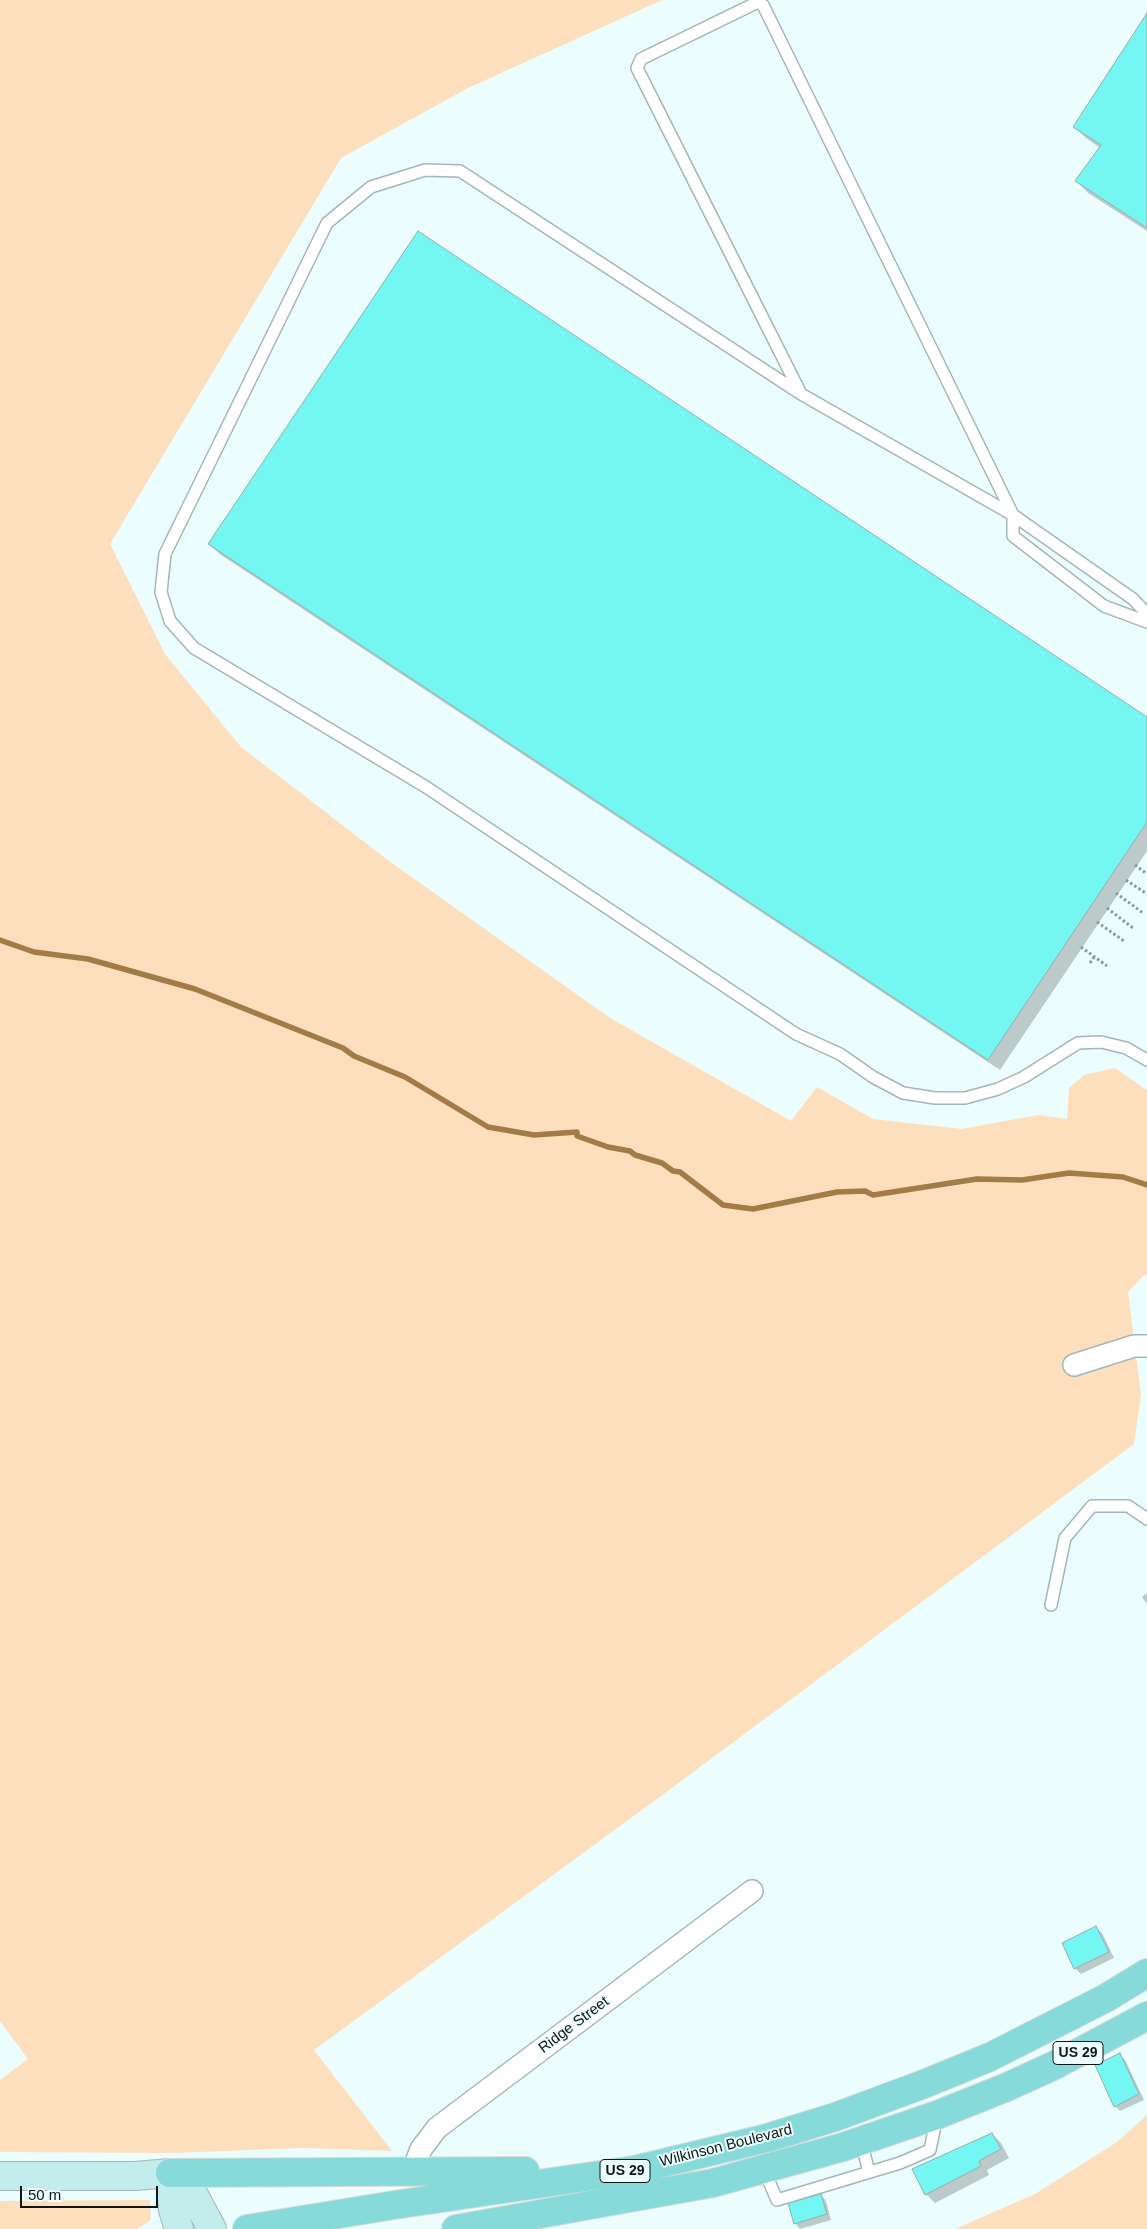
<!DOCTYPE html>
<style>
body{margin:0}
#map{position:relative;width:1147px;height:2229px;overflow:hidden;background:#ebfdfc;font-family:Helvetica,sans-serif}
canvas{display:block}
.scale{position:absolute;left:20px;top:2186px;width:138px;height:22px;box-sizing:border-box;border:2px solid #101616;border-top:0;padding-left:6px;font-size:15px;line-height:18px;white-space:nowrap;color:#101616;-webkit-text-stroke:4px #ebfdfc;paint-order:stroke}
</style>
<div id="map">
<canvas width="1147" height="2229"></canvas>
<div class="scale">50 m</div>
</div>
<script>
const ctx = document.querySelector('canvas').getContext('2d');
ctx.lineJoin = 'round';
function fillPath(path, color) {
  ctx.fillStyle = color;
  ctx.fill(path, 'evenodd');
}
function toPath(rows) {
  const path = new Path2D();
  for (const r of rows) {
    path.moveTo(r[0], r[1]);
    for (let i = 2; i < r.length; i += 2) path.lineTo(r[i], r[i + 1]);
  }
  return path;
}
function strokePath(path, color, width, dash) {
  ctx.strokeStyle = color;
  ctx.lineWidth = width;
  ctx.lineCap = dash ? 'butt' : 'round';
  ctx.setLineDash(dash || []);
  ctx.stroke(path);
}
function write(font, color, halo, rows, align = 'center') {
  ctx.font = font + ' Helvetica,sans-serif';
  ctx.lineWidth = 4;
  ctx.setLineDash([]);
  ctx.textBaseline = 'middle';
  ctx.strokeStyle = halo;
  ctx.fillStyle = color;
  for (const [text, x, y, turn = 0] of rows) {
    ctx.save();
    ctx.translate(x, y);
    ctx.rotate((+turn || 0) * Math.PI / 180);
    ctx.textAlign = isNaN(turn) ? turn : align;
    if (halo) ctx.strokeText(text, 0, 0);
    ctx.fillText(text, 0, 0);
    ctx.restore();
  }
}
fillPath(toPath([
 [0,0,662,0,468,88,341,158,110,544,165,654,241,747,389,861,610,1018,791,1121,817,1087,873,1119,962,1129,1038,1115,1067,1119,1069,1088,1084,1075,1115,1068,1147,1090,1147,1275,1143,1276,1128,1292,1141,1394,1134,1444,661,1796,314,2050,392,2151,302,2148,173,2153,0,2152,0,2080,28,2059,0,2021],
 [1147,2115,1147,2229,955,2229,1035,2194,1117,2142],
 [150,2200,151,2220,137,2229,0,2229,0,2201]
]), '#fedfbd');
fillPath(toPath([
 [1147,15,1147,231,1088,193,1077,181,1100,148,1086,138,1074,127],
 [209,544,1147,718,1147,851,1000,1070,221,555],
 [1147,1593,1147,1604,1142,1597],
 [1096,1928,1102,1933,1114,1958,1081,1974,1075,1968],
 [1120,2055,1125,2060,1144,2100,1120,2111,1115,2106],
 [992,2134,1001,2143,1009,2158,987,2170,989,2175,935,2203,926,2194],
 [821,2195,826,2201,831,2220,800,2229,795,2223]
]), '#0003');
strokePath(toPath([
 [0,940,34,952,88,959,195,989,343,1048,354,1056,405,1077,488,1127,534,1135,577,1132,577,1136,608,1147,630,1151,635,1155,662,1163,673,1171,680,1172,723,1205,753,1209,837,1192,865,1191,873,1195,977,1179,1022,1180,1069,1173,1123,1177,1147,1185]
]), '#a37b47', 5.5);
const building = toPath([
 [1147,13,1147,228,1075,181,1101,145,1073,127,1147,13],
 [418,231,1147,717,1147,822,988,1060,208,544,418,231],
 [1096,1926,1109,1952,1074,1969,1062,1943,1096,1926],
 [1120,2053,1139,2094,1114,2107,1095,2065,1120,2053],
 [992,2133,1001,2149,979,2161,981,2166,925,2195,912,2169,992,2133],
 [821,2194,827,2214,794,2224,788,2203,821,2194]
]);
fillPath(building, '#74f6f3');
strokePath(building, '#9aabaa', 1);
const lane = toPath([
 [800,392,637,68,641,59,758,2,763,5,1013,515,1013,536,1104,606,1147,622],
 [1147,614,1133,599,1013,515,801,394,460,171,425,170,371,187,327,223,165,554,161,592,170,621,194,648,426,787,796,1034,840,1054,873,1077,903,1093,935,1098,965,1098,998,1089,1024,1077,1078,1043,1101,1042,1126,1048,1147,1060],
 [1051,1605,1065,1538,1092,1506,1128,1506,1147,1519],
 [861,2141,869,2172],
 [764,2170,777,2200,900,2163,930,2150,937,2116]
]);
const street = toPath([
 [1074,1365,1134,1346,1147,1346],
 [412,2173,421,2149,437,2128,752,1891]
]);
const secondary = toPath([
 [170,2173,173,2210,179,2229],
 [0,2176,135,2176,170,2173,195,2197,212,2229]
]);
const primary = toPath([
 [170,2173,525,2171],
 [247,2229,394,2205,634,2170,767,2138,835,2117,924,2084,990,2057,1106,1998,1147,1973],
 [456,2229,713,2183,843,2147,937,2115,1007,2087,1055,2065,1147,2016]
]);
strokePath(lane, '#a4b6b5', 14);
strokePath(street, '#a4b6b5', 24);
strokePath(secondary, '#a4b6b5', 30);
strokePath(primary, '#d9dada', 30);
strokePath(toPath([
 [1135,865,1147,874],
 [1126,880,1147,894],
 [1116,893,1143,913],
 [1107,908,1133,928],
 [1097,922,1124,941],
 [1081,947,1107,966],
 [1090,963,1094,957]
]), '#8d9999', 3, [2.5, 2.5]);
strokePath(lane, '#fff', 11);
strokePath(street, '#fff', 21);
strokePath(secondary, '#c3ecec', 28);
strokePath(primary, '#86dad9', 28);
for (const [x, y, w] of [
 [1078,2053,50],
 [625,2171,50]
]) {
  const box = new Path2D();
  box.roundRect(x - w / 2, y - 11.5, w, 23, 4);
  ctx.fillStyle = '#ebfdfc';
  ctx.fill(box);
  strokePath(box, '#101616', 1);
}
write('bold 14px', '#101616', null, [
 ["US 29",1078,2053],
 ["US 29",625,2171]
]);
write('15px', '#101616', '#ebfdfc', [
 ["Ridge Street",574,2025,-37],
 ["Wilkinson Boulevard",726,2146,-14]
]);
</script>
